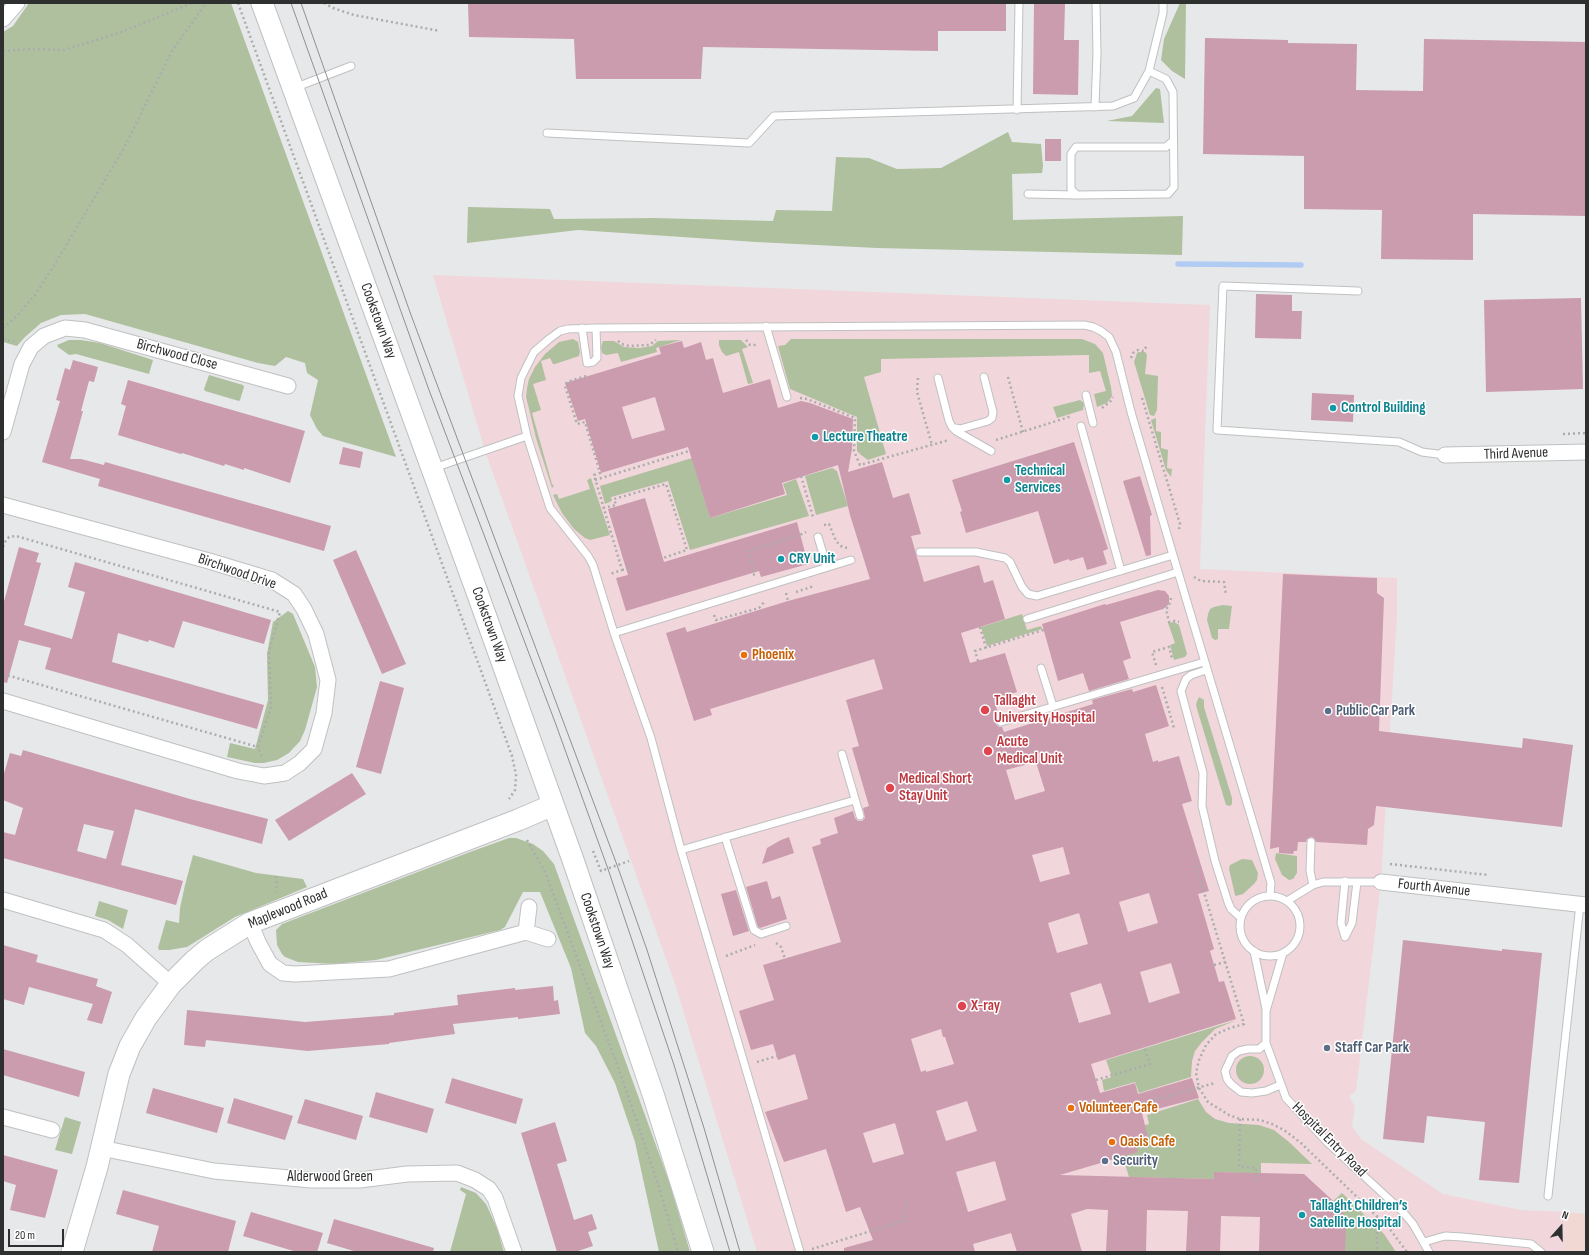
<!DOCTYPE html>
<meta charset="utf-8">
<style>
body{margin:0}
#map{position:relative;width:1589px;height:1255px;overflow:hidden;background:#e7e8e9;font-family:"Sofia Sans Condensed",sans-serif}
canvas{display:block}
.frame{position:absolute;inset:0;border:4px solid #2e2f2f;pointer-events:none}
.north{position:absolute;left:1541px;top:1207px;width:40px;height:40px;-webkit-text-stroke:3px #fff;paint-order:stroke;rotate:20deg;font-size:11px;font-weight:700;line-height:16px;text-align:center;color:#2e2f2f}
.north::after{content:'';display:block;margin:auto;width:14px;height:18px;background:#2e2f2f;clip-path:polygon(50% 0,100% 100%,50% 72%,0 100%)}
.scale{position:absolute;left:8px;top:1229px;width:56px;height:18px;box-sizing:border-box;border:2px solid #2e2f2f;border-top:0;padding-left:5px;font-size:12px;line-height:14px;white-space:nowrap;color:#2e2f2f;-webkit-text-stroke:3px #fff;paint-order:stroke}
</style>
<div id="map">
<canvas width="1589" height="1255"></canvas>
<div class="frame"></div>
<div class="north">N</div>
<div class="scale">20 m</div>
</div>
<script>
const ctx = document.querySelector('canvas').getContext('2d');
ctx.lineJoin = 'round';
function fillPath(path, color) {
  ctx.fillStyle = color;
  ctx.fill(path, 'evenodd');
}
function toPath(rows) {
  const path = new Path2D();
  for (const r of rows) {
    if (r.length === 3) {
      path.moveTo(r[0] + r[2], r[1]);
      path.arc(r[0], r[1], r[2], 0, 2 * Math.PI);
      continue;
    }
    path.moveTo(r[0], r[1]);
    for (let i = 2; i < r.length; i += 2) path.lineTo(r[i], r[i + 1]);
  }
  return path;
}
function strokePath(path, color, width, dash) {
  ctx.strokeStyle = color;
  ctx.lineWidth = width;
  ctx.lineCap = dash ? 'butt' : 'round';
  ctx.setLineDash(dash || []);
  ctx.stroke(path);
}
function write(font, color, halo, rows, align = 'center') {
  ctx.font = font + ' "Sofia Sans Condensed",sans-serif';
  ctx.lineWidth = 3;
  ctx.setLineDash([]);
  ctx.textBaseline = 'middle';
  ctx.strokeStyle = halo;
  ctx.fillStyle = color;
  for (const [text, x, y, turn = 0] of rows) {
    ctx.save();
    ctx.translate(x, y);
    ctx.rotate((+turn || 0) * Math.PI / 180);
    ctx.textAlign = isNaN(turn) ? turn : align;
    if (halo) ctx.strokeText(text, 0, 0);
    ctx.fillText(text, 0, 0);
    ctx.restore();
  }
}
fillPath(toPath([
 [1567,1212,1586,1214,1586,1252,1564,1252]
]), '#f1d8d2');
fillPath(toPath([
 [433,275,1210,305,1200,569,1397,578,1397,615,1381,882,1356,1091,1349,1096,1355,1107,1352,1126,1361,1139,1443,1194,1521,1210,1567,1212,1564,1252,757,1252,675,984,485,451]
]), '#f1d7dc');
fillPath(toPath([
 [29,3,231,3,396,457,323,436,317,429,310,415,318,380,307,373,305,363,286,357,275,366,258,363,85,314,61,315,41,323,25,337,17,346,3,342,3,32,13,26],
 [1180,3,1186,3,1185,79,1172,71,1161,60,1164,39],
 [1156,88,1160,89,1164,123,1107,121,1132,116],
 [1008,132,1012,142,1041,144,1043,166,1042,173,1012,174,1013,220,1183,216,1182,255,877,248,756,242,578,230,467,243,468,207,550,209,554,219,653,218,773,221,776,210,832,211,836,157,869,158,897,169,941,168],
 [573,339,578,342,580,352,579,356,555,364,553,364,550,358,541,361,546,380,533,384,541,410,532,413,552,484,554,486,552,488,536,438,529,409,526,397,527,388,529,379,535,367,545,354,559,342],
 [791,339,1082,339,1095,344,1103,353,1111,387,1112,396,1107,403,1097,407,1094,394,1106,391,1100,371,1089,373,1089,355,881,359,881,372,864,377,886,454,868,460,861,455,857,451,857,417,790,389,778,346,785,345],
 [69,340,81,340,100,343,153,360,149,374,76,354,69,355,58,347,57,345],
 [681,340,656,348,657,352,621,362,618,353,606,355,602,353,601,347,603,341,614,341,624,347,640,348,652,346,658,341],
 [719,340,741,340,748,347,742,349,753,383,748,384,739,352,726,356,722,352,719,345],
 [1139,352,1145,352,1147,355,1145,374,1158,376,1157,410,1154,416,1150,415,1134,362,1137,353],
 [209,375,243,385,244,387,240,400,239,401,205,391,204,389],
 [1080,400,1084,403,1083,410,1057,418,1053,407],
 [1156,418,1156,431,1161,432,1161,448,1168,450,1167,468,1172,469,1171,477,1166,470,1151,420],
 [692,458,710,518,787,495,783,484,796,479,809,516,690,550,668,481,611,497,612,501,605,504,600,486],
 [832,468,837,471,848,506,816,515,805,476],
 [591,478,610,535,590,540,585,538,574,529,562,513,553,495,557,494,559,499,590,489,587,480],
 [1223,605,1232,606,1229,629,1218,629,1218,639,1215,640,1212,638,1207,620,1208,614,1210,609,1214,607],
 [288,611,293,614,315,667,317,687,305,730,300,741,289,753,277,760,264,763,255,763,227,757,230,743,255,749,268,700,267,654,273,622],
 [1022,614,1027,630,1041,626,1042,629,987,646,981,627],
 [1174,622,1179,625,1187,654,1185,657,1174,660,1170,645,1175,643,1168,623],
 [1199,697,1204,700,1204,707,1232,798,1232,804,1230,806,1226,805,1197,709,1196,704],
 [509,838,516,838,533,844,543,851,554,864,670,1184,690,1252,659,1252,635,1142,615,1083,596,1046,585,1033,571,968,540,892,523,892,505,927,500,930,376,960,334,964,298,962,285,957,282,954,277,945,276,930,282,924,470,852],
 [1276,853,1297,856,1297,873,1293,879,1289,880,1282,875,1275,859],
 [193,855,256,873,303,879,307,887,235,917,187,947,169,950,159,950,158,948,166,920,179,923,180,908,185,885],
 [1242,859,1252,860,1258,873,1257,880,1254,884,1243,894,1236,896,1235,895,1229,869,1230,865],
 [99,901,128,910,123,929,108,920,95,916],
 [1237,1020,1215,1029,1202,1042,1195,1051,1192,1061,1191,1077,1139,1093,1135,1082,1104,1091,1102,1080,1112,1077,1106,1060],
 [1250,1070,14],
 [1198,1099,1206,1112,1215,1119,1229,1123,1259,1125,1274,1130,1289,1142,1312,1164,1261,1163,1261,1181,1242,1173,1214,1172,1214,1179,1129,1177,1116,1134,1149,1124,1147,1115],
 [65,1117,81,1122,72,1154,55,1150],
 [461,1187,476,1193,486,1204,497,1228,504,1252,450,1252,466,1194,460,1190],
 [1342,1193,1384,1234,1396,1252,1345,1252,1333,1201]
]), '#afc09e');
strokePath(toPath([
 [1178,264,1301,265]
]), '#b1ccf3', 5.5);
fillPath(toPath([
 [468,3,1006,3,1006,31,938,31,938,51,703,47,701,79,576,79,574,39,469,37],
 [1034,3,1065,3,1064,40,1079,40,1078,95,1033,94],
 [1205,38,1288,40,1288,43,1357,44,1356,90,1423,91,1424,39,1586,42,1586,216,1473,214,1473,260,1381,259,1382,210,1304,209,1304,156,1203,154],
 [1045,139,1061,139,1061,161,1045,161],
 [1256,294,1292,295,1292,311,1302,311,1301,339,1255,338],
 [1581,298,1583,389,1486,392,1484,300],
 [682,341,684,348,701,342,706,360,713,358,723,393,770,379,778,408,801,401,810,403,853,419,852,449,848,472,882,462,893,498,909,493,921,534,911,536,924,582,979,565,984,583,993,580,1005,619,961,633,970,663,1005,653,1017,692,994,699,999,717,996,720,996,724,999,727,1002,727,1004,732,1093,704,1092,700,1132,689,1133,692,1156,685,1169,726,1145,734,1153,762,1158,760,1158,762,1179,756,1192,801,1182,804,1209,891,1198,894,1214,949,1210,951,1219,982,1224,981,1236,1019,1091,1064,1100,1093,1135,1083,1138,1094,1192,1078,1199,1098,1142,1113,1149,1142,1136,1146,1138,1152,1060,1175,1214,1179,1214,1172,1304,1174,1342,1209,1346,1221,1345,1252,1259,1252,1260,1217,1221,1216,1220,1252,1186,1252,1188,1211,1147,1210,1146,1252,1106,1252,1108,1210,1087,1209,1071,1214,1082,1252,1017,1252,1011,1233,973,1244,975,1252,844,1252,844,1248,873,1240,860,1207,846,1212,826,1149,784,1162,765,1112,808,1099,795,1054,778,1060,773,1044,751,1050,739,1011,774,1000,763,965,841,942,812,847,821,844,820,839,838,833,834,818,853,811,855,818,858,821,862,821,865,818,863,808,869,806,852,748,859,746,846,700,883,689,874,659,710,709,712,715,694,721,666,633,685,627,687,632,788,601,870,579,850,515,838,465,782,483,785,494,710,518,688,447,601,473,585,419,578,421,565,383,661,354,659,347],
 [655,397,665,430,632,439,622,407],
 [1036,762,1045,791,1015,800,1006,770],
 [1063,847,1070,874,1040,882,1032,855],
 [1149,893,1158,923,1128,932,1119,902],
 [1079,913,1088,944,1057,953,1048,923],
 [1171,963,1180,993,1149,1003,1140,972],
 [1101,983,1111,1014,1079,1023,1070,993],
 [941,1029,943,1037,945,1037,954,1064,926,1072,926,1070,921,1072,911,1039],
 [967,1101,977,1131,946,1141,936,1111],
 [895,1123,904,1154,873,1163,863,1133],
 [995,1161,1006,1200,968,1212,956,1172],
 [73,360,98,367,94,382,89,381,81,411,83,411,70,459,81,459,104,465,105,462,331,526,324,551,98,486,100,479,42,462,60,401,56,400,65,368,70,370],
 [128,380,305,431,290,483,244,468,244,470,225,464,224,466,182,453,181,454,118,435,126,406,121,404],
 [1312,393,1354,395,1353,422,1311,420],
 [1074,442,1108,549,1103,551,1107,564,1087,570,1083,557,1070,561,1069,559,1054,564,1038,511,966,533,960,512,962,511,952,480],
 [343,447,363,452,360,468,339,464],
 [1140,476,1152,515,1150,516,1151,555,1146,556,1123,481],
 [645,498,664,562,797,522,808,564,761,577,759,571,626,611,616,578,628,575,608,509],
 [19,547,39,553,36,562,41,563,24,625,72,639,85,592,68,587,75,562,271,620,264,644,183,621,174,648,149,640,148,642,118,633,112,662,264,705,257,729,45,669,51,648,19,640,7,683,3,682,3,605],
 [356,550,406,664,382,674,333,560],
 [1283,574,1377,578,1377,593,1384,598,1379,731,1522,748,1523,738,1573,745,1562,827,1376,806,1374,825,1368,829,1367,845,1316,842,1314,838,1311,837,1307,839,1306,842,1298,842,1297,851,1294,851,1293,854,1279,853,1279,847,1270,849],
 [1158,590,1165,591,1169,596,1169,603,1167,606,1163,609,1120,622,1131,658,1123,661,1129,679,1089,691,1083,673,1058,681,1042,624,1105,604,1106,605],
 [380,681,404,688,381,774,356,767],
 [23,750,190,799,268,819,262,844,135,809,121,865,183,881,176,905,3,858,3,832,15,835,23,808,3,800,3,777,10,753,21,756],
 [84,824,114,831,106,859,77,851],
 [352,773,366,794,289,841,275,820],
 [789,837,794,853,762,864,767,848,781,840],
 [767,881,772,899,780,896,787,919,760,928,758,927,746,887],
 [736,890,749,931,733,936,721,894],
 [1403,940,1502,951,1502,949,1542,953,1519,1183,1479,1180,1485,1122,1427,1116,1424,1143,1383,1139],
 [3,945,38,955,36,962,98,979,96,986,112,992,102,1024,87,1020,93,1004,48,992,29,987,24,1005,3,999],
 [553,986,554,1001,558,1000,560,1014,518,1019,518,1017,453,1024,455,1034,389,1043,389,1044,308,1051,206,1040,205,1047,184,1045,187,1010,305,1022,394,1015,394,1013,458,1005,457,995,515,988,515,990],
 [3,1049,85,1072,79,1097,3,1075],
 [452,1078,523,1099,516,1124,445,1103],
 [153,1088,224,1108,217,1133,146,1113],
 [376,1092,434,1109,427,1133,369,1117],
 [234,1098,293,1116,285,1140,227,1123],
 [305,1099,363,1116,356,1140,297,1123],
 [555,1122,567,1161,557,1164,574,1220,592,1214,597,1229,588,1232,593,1246,575,1252,557,1252,521,1133],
 [3,1155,58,1170,45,1218,10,1210,16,1185,3,1181],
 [123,1190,236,1221,228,1252,152,1252,159,1226,116,1214],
 [251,1212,323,1233,317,1252,297,1252,243,1236],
 [334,1219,434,1248,433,1252,357,1252,327,1243]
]), '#cb9bae');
const lane = toPath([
 [1149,71,1166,79,1173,92,1174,187,1168,194,1077,195,1071,189,1071,154,1076,147,1166,147,1173,141],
 [294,88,351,66],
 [1095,107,1097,53,1096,3],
 [1017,110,1019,3],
 [547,133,749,143,774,116,1113,106,1134,98,1149,71,1163,13,1163,3],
 [1028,194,1077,195],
 [1358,291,1223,286,1217,430,1399,442,1422,452,1445,455],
 [766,326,787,397],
 [582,328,587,363,593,362,597,358,596,328],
 [938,378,949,421,952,427,956,431,991,451],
 [1086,395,1093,423],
 [1081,426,1121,571],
 [955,428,960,429,988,421,992,418,993,412,984,377],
 [434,468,527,436],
 [818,537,827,567],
 [920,552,976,552,1005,558,1010,562,1022,587,1028,594,1037,596,1173,555],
 [1027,619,1178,572],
 [614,633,851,560],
 [1041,668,1053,706],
 [1206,670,1191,675,1186,679,1181,691,1203,773,1202,806,1215,861,1228,902,1231,909,1241,918],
 [1001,722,1204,662],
 [842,754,860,816],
 [725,837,754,930,761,934,786,926],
 [1311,842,1310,871,1313,885],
 [681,850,855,800],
 [1345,881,1341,923,1345,937,1352,923,1357,882],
 [1270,926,30],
 [1287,901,1313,885,1323,882,1381,882],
 [1254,951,1266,1009],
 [1283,953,1266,1011,1266,1043,1286,1098,1328,1143,1402,1211,1413,1224,1429,1252],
 [1266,1043,1259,1049,1248,1049,1239,1051,1232,1056,1225,1071,1227,1079,1231,1084,1241,1092,1252,1093,1266,1091,1280,1085],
 [1548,1196,1580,904],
 [1424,1242,1445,1236,1462,1237,1531,1244,1541,1252],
 [800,1252,681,850,651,738,614,633,593,565,588,556,550,508,527,436,518,396,521,378,534,352,549,339,560,331,568,329,596,328,1084,325,1093,327,1101,331,1109,337,1116,352,1131,412,1173,555,1271,883,1270,896]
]);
const street = toPath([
 [3,19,17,3],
 [3,432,22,364,31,347,44,336,65,328,85,330,288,386],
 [1445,455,1586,452],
 [3,505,209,561,272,580,294,594,304,609,316,634,328,680,324,713,314,749,300,763,285,773,264,776,238,771,3,701],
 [1381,882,1586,905],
 [3,900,104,930,127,945,171,984],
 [250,923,258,942,270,964,283,973,295,974,389,969,526,932,529,907],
 [526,932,548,939],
 [3,1117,52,1130],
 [101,1148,214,1171,311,1180,360,1180,407,1174,457,1173,475,1180,489,1189,495,1198,514,1252]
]);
const secondary = toPath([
 [262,3,477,592,573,860,653,1094,703,1252],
 [72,1252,97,1167,119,1074,130,1046,146,1018,171,984,195,960,207,950,250,923,518,820,553,805]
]);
strokePath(lane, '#bfc0c1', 9);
strokePath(street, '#bfc0c1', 17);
strokePath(secondary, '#bfc0c1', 23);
strokePath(toPath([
 [238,3,512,756,516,775,515,790,509,799],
 [324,3,333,8,354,15,440,31],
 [3,51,30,49,64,50,119,33,192,3],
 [3,328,16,317,35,295,55,264,124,148,172,51,206,3],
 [3,339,14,342],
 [746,340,750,345,758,345],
 [618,341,622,344,629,346,649,345,656,340],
 [1131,358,1133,353,1138,350,1144,351,1147,345],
 [586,376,567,382,565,386,577,424,585,422,600,473,594,475,622,570,610,574,610,575],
 [1008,377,1023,432],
 [918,378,917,392,932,445],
 [800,398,807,399,855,418,854,451,860,465,949,440],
 [1142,398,1180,524,1179,529],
 [1102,408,1110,402,1113,397],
 [1563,434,1586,433],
 [996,440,1072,416],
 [801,476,813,517],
 [595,480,689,451],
 [603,508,616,505,614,499,666,484,687,550,663,558],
 [824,525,829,524,836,541,841,546,847,548],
 [3,547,5,542,9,537,16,536,280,612,269,652,271,707,258,747,263,759],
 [622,570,631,568],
 [753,575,755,574,749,551,802,534,806,532],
 [1194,577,1201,581,1224,582,1226,595],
 [796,592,814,586],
 [786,593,788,601],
 [1171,598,1169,606,1166,609,1169,622,1175,621,1179,622],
 [714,615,716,620,759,608,765,601],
 [980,627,986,648],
 [978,661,975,651,1043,630,1042,627],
 [1156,665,1152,652,1169,647,1172,658],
 [3,674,258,747],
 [1162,687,1174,728],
 [527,840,545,872,622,1078,659,1187,678,1252],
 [593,851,601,871,629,861],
 [1390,864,1488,875],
 [1196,866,1244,1024,1230,1028,1216,1034,1206,1045,1199,1060,1196,1073,1199,1088,1208,1102,1229,1115,1240,1119,1260,1120,1272,1124,1284,1130,1301,1143,1389,1228,1407,1252],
 [276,876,277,892],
 [776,943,781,947,785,959],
 [726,956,755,945],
 [1214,965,1225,962],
 [757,1062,777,1056],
 [1096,1080,1150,1064,1144,1047],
 [1139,1104,1215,1083],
 [1240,1119,1239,1166,1256,1168,1255,1181],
 [1377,1217,1377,1252],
 [812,1249,904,1221,907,1201]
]), '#abacac', 2.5, [2, 3]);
strokePath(lane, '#fff', 7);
strokePath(street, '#fff', 15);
strokePath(secondary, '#fff', 21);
strokePath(toPath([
 [291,3,429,390,555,722,608,869,674,1065,730,1252],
 [301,3,411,315,617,865,647,950,704,1128,740,1252]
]), '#8f9091', 1);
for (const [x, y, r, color] of [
 [1333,408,4,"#0f9aa8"],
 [815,437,4,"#0f9aa8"],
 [1007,480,4,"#0f9aa8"],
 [781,559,4,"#0f9aa8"],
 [744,655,4,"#e8710a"],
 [985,710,5,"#e0444e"],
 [1328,711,4,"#5c6f8a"],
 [988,751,5,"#e0444e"],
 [890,788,5,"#e0444e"],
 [962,1006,5,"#e0444e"],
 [1327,1048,4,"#5c6f8a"],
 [1071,1108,4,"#e8710a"],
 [1112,1142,4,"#e8710a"],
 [1105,1161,4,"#5c6f8a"],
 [1302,1215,4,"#0f9aa8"]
]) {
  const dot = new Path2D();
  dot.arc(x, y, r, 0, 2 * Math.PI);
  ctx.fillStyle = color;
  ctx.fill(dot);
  strokePath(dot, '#fff', 1.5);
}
write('15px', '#2e2f2f', '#fff', [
 ["Cookstown Way",378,321,70],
 ["Birchwood Close",177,355,15],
 ["Third Avenue",1516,454,-2],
 ["Birchwood Drive",237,572,19],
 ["Cookstown Way",489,625,70],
 ["Fourth Avenue",1434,888,6],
 ["Maplewood Road",288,909,-22],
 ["Cookstown Way",597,931,71],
 ["Hospital Entry Road",1329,1140,45],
 ["Alderwood Green",330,1177]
]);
write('bold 15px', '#0d838f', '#fff', [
 ["Control Building",1341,408],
 ["Lecture Theatre",823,437],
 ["Technical",1015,471],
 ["Services",1015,488],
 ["CRY Unit",789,559],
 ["Tallaght Children’s",1310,1206],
 ["Satellite Hospital",1310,1223]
], 'left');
write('bold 15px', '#c56008', '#fff', [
 ["Phoenix",752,655],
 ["Volunteer Cafe",1079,1108],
 ["Oasis Cafe",1120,1142]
], 'left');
write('bold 15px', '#be3a42', '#fff', [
 ["Tallaght",994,701],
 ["University Hospital",994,718],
 ["Acute",997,742],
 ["Medical Unit",997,759],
 ["Medical Short",899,779],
 ["Stay Unit",899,796],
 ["X-ray",971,1006]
], 'left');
write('bold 15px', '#4e5e75', '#fff', [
 ["Public Car Park",1336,711],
 ["Staff Car Park",1335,1048],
 ["Security",1113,1161]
], 'left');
</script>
